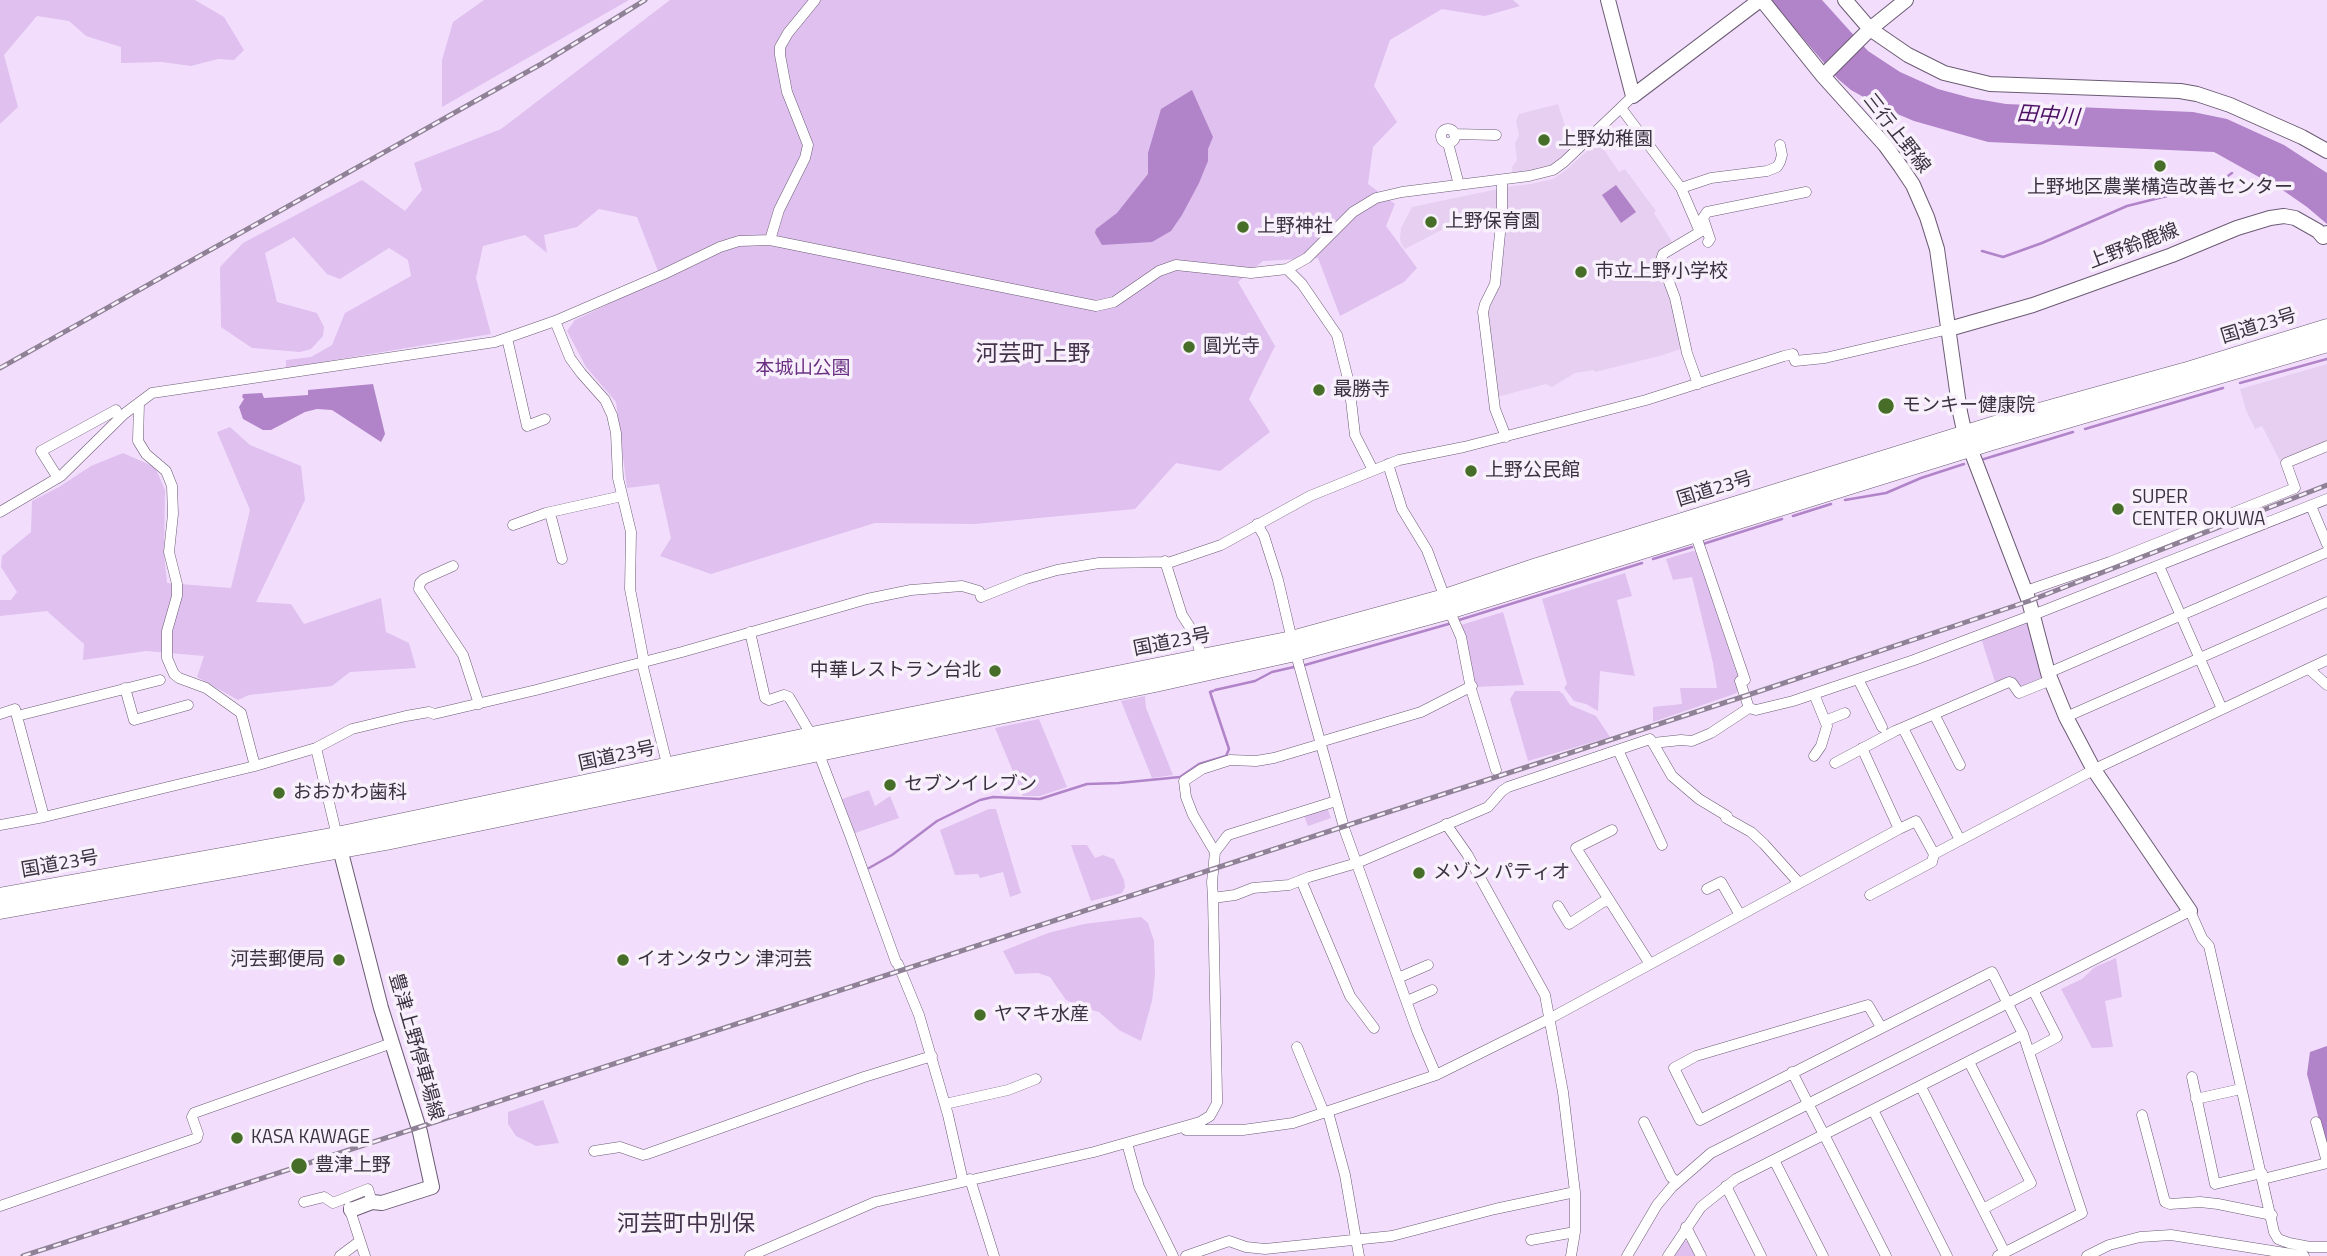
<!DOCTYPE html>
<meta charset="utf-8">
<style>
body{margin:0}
canvas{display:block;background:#f2defc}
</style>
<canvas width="2327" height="1256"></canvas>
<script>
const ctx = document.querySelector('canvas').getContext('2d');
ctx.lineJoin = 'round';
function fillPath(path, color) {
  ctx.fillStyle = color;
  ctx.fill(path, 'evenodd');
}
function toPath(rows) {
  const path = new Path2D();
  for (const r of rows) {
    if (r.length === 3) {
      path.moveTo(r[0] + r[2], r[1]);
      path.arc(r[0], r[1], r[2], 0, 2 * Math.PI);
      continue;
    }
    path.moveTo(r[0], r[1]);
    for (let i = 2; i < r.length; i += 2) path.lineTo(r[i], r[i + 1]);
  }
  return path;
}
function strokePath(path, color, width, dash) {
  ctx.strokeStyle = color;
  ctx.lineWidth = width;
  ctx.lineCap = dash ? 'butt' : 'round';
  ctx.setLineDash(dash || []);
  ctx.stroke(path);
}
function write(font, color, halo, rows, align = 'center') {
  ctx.font = font + ' "Titillium Web","Noto Sans JP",sans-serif';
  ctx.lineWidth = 7;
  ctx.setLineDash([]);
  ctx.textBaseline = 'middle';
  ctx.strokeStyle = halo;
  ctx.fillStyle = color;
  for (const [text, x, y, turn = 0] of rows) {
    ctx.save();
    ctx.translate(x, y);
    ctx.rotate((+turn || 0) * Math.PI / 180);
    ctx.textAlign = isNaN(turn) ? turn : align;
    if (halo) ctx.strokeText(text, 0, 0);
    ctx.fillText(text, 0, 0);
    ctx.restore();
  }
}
fillPath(toPath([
 [1558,104,1565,126,1574,147,1554,165,1513,175,1512,167,1517,160,1515,144,1519,135,1516,121,1519,114],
 [1598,141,1619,172,1625,169,1656,211,1654,213,1674,245,1661,253,1683,348,1663,355,1595,372,1593,370,1575,373,1552,387,1546,384,1497,397,1486,312,1505,187,1531,184,1553,179,1565,171],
 [1498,189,1496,213,1468,215,1453,224,1405,249,1401,244,1400,239,1401,228,1412,207],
 [2327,364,2327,441,2281,463,2262,426,2255,429,2246,410,2240,389]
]), '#e6cff1');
fillPath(toPath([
 [0,0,195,0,224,17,244,50,234,60,218,59,191,66,162,62,121,63,121,47,86,36,69,21,37,16,4,55,18,107,0,124],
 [484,0,629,0,442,107,442,60,453,22],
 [670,0,1513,0,1520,6,1485,16,1442,9,1390,40,1374,86,1397,122,1373,147,1368,184,1395,204,1386,226,1417,268,1404,282,1340,316,1318,258,1263,261,1238,282,1275,346,1249,399,1270,432,1220,471,1176,463,1135,509,975,524,875,523,711,574,660,556,671,538,659,484,627,488,616,402,586,367,567,331,575,320,661,279,637,217,599,209,577,227,544,235,547,253,525,235,483,246,476,278,491,334,286,368,286,360,311,357,332,345,345,313,411,276,408,260,389,248,340,279,327,274,294,237,265,253,277,302,317,313,324,327,323,336,311,349,300,352,252,348,221,327,220,267,243,243,362,180,405,211,422,190,414,163,501,129],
 [230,427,250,445,301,466,305,500,256,602,291,604,304,624,381,598,386,632,409,643,416,668,350,672,332,686,249,695,238,700,197,677,204,656,146,651,83,660,84,644,47,611,0,616,0,600,11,600,17,592,1,567,2,556,31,532,32,501,59,487,91,466,123,453,155,467,165,490,164,553,167,583,231,588,250,510,217,432],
 [1693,551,1696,552,1739,680,1737,693,1653,722,1653,707,1682,704,1680,688,1717,688,1713,663,1692,577,1673,580,1666,559],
 [1625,573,1632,596,1617,600,1635,676,1600,671,1598,711,1586,704,1574,701,1564,688,1567,684,1542,599],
 [1503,612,1524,685,1474,687,1458,626],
 [2027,621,2030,623,2044,678,2022,690,2011,677,1997,684,1995,682,1981,638],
 [1515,691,1559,691,1563,694,1570,705,1596,716,1610,737,1528,761,1510,699],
 [1145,696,1146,708,1173,775,1152,778,1121,701],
 [1039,719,1067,787,1040,796,1023,796,995,728],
 [869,790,875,806,890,796,899,818,855,833,842,799],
 [1326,805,1331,818,1308,826,1303,813],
 [989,809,996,809,1021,893,1010,897,1003,872,980,878,978,874,955,875,940,830],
 [1071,845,1087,845,1095,858,1103,855,1114,859,1124,880,1125,887,1122,893,1091,901],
 [1141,917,1148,923,1154,941,1155,975,1152,1001,1141,1041,1119,1030,1099,1012,1081,1007,1066,1000,1050,977,1038,973,1015,974,1003,951,1048,933,1084,924],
 [2116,958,2122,997,2105,1001,2113,1047,2092,1048,2061,989,2082,979,2095,967],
 [543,1100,559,1143,536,1146,516,1136,508,1124,508,1112],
 [1683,1241,1689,1241,1697,1256,1673,1256]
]), '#dfc0ef');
fillPath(toPath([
 [1770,0,1822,0,1868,51,1900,72,1938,89,1971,98,2006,104,2193,112,2227,119,2284,145,2327,173,2327,224,2307,207,2284,191,2214,152,1988,142,1914,121,1883,108,1851,90,1838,79],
 [1192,90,1213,137,1208,149,1208,161,1199,183,1182,215,1171,231,1152,242,1102,245,1095,233,1096,229,1117,213,1148,174,1148,153,1161,109],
 [1616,185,1636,212,1621,223,1602,195],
 [373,384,385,434,381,442,332,410,317,409,305,412,271,430,263,430,243,419,239,407,244,399,242,397,243,394,262,393,264,398,308,395,308,390],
 [2327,1046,2327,1150,2307,1074,2310,1052]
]), '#b183c8');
strokePath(toPath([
 [1982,251,2003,257,2042,243,2127,206,2191,190,2224,187,2225,178,2232,173],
 [2240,383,2327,359],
 [2085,429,2223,388],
 [1984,459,2073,432],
 [1845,500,1886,493,1921,478,1964,464],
 [1793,516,1831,504],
 [1703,544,1782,519],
 [1653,559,1692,547],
 [1456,621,1642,563],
 [1305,665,1452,623],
 [1215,690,1255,681,1272,672,1294,667],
 [869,868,892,855,937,821,980,800,993,797,1040,799,1087,784,1119,783,1180,777,1199,764,1226,756,1229,749,1210,692,1213,691]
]), '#b183c8', 2.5);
const street = toPath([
 [1621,108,1681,188,1700,232,1663,254,1661,260,1675,298,1687,353,1698,384],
 [1448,136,7],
 [1454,134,1496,135],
 [1448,143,1459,185],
 [1502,180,1502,213,1495,284,1485,304,1483,312,1495,409,1506,437],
 [1681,188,1711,178,1767,171,1777,167,1780,162,1782,155,1780,145],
 [770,240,779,210,805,158,808,145,787,92,780,55,780,47,788,33,815,0],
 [1708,242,1710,239,1703,218,1707,212,1806,192],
 [1287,269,1302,284,1337,335,1349,383,1355,435,1373,470],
 [555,321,570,358,581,373,605,400,612,415,616,433,618,478,631,532,630,589,644,662],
 [507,338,527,426,545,419],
 [139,403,138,441,146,454,166,471,172,486,173,514,169,552,177,584,177,596,167,631,167,658,174,674,179,678,206,688,241,713,255,766],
 [1388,464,1402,509,1427,550,1445,598],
 [58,478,41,451,116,410],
 [2311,506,2327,544],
 [0,512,61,476,124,414,152,393,495,342,555,321,664,274,720,247,739,241,770,240,1096,306,1114,302,1159,271,1176,265,1251,273,1287,269,1307,258,1353,212,1376,198,1402,192,1529,176,1553,170,1564,162,1633,96],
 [550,513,562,559],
 [1257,524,1264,536,1278,580,1292,640,1345,831,1417,1031,1436,1075],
 [513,525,546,513,622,496],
 [1165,561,1182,615,1195,635,1202,658],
 [453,566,424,579,420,583,419,589,463,655,479,704],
 [2159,566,2222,709],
 [2026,591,2110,562,2295,488,2286,463,2327,446],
 [1449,610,1461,637,1471,689,1496,770],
 [750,632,765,698,769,700,784,695,789,697,812,736,850,835,896,962,898,964,919,1015,948,1115,963,1181],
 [642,663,668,768],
 [2309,669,2327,685],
 [2048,673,2327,552],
 [1858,679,1882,727],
 [125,688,134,720,188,705],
 [1749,708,1756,710,1793,701,1914,660,2038,613,2327,499],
 [0,714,15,709,44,817],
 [1934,714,1960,765],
 [17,716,160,680],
 [2066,717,2327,602],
 [1825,721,1845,713],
 [1903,728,1960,840],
 [1320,742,1421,712,1472,686],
 [1653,743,1672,776,1699,799,1727,816,1726,818,1751,832,1764,844,1799,883],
 [316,748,337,836],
 [1862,748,1899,829],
 [1618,750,1662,845],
 [1814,756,1821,746,1827,726,1814,694],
 [1835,763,1895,731,2009,682,2012,683,2019,693,2051,680],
 [1446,824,1467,854,1545,995,1563,1092,1575,1192,1575,1232,1571,1256],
 [0,825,44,817,255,766,316,748,352,729,406,716,429,712,434,714,536,690,682,652,867,599,911,590,962,586,979,591,981,597,1026,579,1057,570,1099,563,1171,562,1221,545,1310,496,1399,460,1464,447,1646,400,1784,356,1793,354,1795,361,1825,358,1949,329],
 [1612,830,1576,848,1650,964],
 [1215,852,1193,815,1186,797,1184,781,1202,769,1230,760,1256,761,1274,758,1321,744],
 [1301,880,1350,996,1374,1028],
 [1707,889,1721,882,1740,915],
 [1870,895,1932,862,1934,854],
 [1213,898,1212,882,1215,852,1228,835,1336,801],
 [1558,906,1569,924,1603,902,1609,901],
 [1398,978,1428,965],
 [1407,1001,1432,990],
 [1881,1027,1868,1005,1696,1056,1674,1068,1700,1120,1992,972,2023,1034,2082,1213,1998,1256],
 [1297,1047,1324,1113],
 [2029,1052,2057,1037,2033,990],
 [1969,1062,2031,1183,1983,1209],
 [1792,1072,1886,1256],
 [2192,1077,2215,1184,2262,1173],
 [1921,1087,2005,1253],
 [2196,1099,2241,1089],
 [945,1104,1008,1090,1036,1079],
 [1873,1110,1947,1256],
 [1328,1112,1345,1175,1359,1256],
 [2142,1115,2165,1202,2170,1204,2200,1202,2218,1204,2272,1215],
 [1644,1122,1671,1177,1677,1182],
 [2316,1122,2327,1162],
 [1186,1130,1243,1130,1293,1123,1436,1075,1549,1019,1899,829,1916,821,1934,854,2099,767,2327,660],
 [1127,1143,1139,1187,1173,1256],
 [594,1151,620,1147,643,1155,647,1154,864,1077,932,1056],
 [1774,1160,1823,1256],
 [970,1179,994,1256],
 [2263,1179,2327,1163],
 [1726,1186,1761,1256],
 [304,1202,324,1197,333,1203,368,1189,372,1202],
 [0,1206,197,1138,198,1134,192,1117,194,1113,392,1043],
 [349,1207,365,1256],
 [1686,1227,1701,1256],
 [1531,1240,1575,1232],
 [340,1256,360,1241],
 [750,1256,875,1202,1094,1152,1200,1122,1210,1116,1217,1103,1217,1095,1213,898,1235,895,1253,888,1289,885,1309,877,1357,863,1488,807,1502,791,1508,787,1650,739,1653,743,1681,740,1692,741,1711,733,1749,708,1740,681,1745,680,1695,533],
 [1186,1256,1229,1241,1246,1247,1265,1249,1392,1236,1495,1209,1575,1192],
 [1627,1256,1657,1205,1672,1187,1711,1153,2190,911,2202,938,2209,946,2274,1232,2278,1239,2289,1243,2310,1247,2327,1247],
 [1668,1256,1701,1207,1736,1179,2023,1034],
 [2087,1256,2109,1245,2140,1237,2171,1235,2304,1256]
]);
const secondary = toPath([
 [1608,0,1633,96,1760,0],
 [1762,0,1823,76],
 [1845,0,1870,29,1823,76,1885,145,1901,167,1913,185,1927,217,1937,249,1960,412,1965,435,2029,601,2048,673,2066,717,2094,770,2190,911],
 [1906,0,1870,29,1908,55,1944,73,1990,84,2180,91,2197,94,2230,105,2302,137,2327,151],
 [1949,329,2033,305,2172,255,2237,228,2270,218,2284,216,2295,218,2318,231,2323,237,2327,233],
 [338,841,381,1008,420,1132,432,1187,382,1203,372,1202,351,1210]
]);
const highway = toPath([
 [0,897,337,836,812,736,1292,640,1445,598,1537,567,2011,420,2184,372,2327,328],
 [0,910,386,841,1155,683,1295,652,1449,610,1989,442,2327,343]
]);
strokePath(street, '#6c5b74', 11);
strokePath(secondary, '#6c5b74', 16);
strokePath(highway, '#6c5b74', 19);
strokePath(street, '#fff', 10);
strokePath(secondary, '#fff', 14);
strokePath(highway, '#fff', 18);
const rail = toPath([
 [0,368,543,63,645,0],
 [23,1256,1745,696,2029,601,2327,485]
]);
strokePath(rail, '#8f8196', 5);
strokePath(rail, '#f8f1fc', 2.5, [8]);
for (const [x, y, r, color] of [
 [1544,140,7,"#466e29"],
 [2160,166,7,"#466e29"],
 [1431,222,7,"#466e29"],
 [1243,227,7,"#466e29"],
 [1581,272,7,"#466e29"],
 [1189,347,7,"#466e29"],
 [1319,390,7,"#466e29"],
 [1886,406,9,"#466e29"],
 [1471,471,7,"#466e29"],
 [2118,509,7,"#466e29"],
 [995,671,7,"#466e29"],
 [890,785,7,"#466e29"],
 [279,793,7,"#466e29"],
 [1419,873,7,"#466e29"],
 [339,960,7,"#466e29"],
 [623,960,7,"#466e29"],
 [980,1015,7,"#466e29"],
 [237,1138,7,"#466e29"],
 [299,1166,9,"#466e29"]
]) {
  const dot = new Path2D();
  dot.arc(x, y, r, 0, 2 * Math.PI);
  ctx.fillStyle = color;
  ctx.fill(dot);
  strokePath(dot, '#f8f1fc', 2.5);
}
write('19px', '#3a323e', '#f8f1fc', [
 ["三行上野線",1896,134,52],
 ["上野鈴鹿線",2134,247,-21],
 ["国道23号",2259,327,-17],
 ["国道23号",1715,490,-17],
 ["国道23号",1172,643,-11],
 ["国道23号",617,757,-12],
 ["国道23号",60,865,-10],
 ["豊津上野停車場線",415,1047,74]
]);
write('19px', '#3a323e', '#f8f1fc', [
 ["上野幼稚園",1558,140],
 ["上野地区農業構造改善センター",2160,188,"center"],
 ["上野保育園",1445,222],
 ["上野神社",1257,227],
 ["市立上野小学校",1595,272],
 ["圓光寺",1203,347],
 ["最勝寺",1333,390],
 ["モンキー健康院",1902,406],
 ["上野公民館",1485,471],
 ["SUPER",2132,498],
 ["CENTER OKUWA",2132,520],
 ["中華レストラン台北",981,671,"right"],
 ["セブンイレブン",904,785],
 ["おおかわ歯科",293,793],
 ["メゾン パティオ",1433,873],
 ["河芸郵便局",325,960,"right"],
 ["イオンタウン 津河芸",637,960],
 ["ヤマキ水産",994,1015],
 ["KASA KAWAGE",251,1138],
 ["豊津上野",315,1166]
], 'left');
write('19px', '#6b3284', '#f8f1fc', [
 ["本城山公園",803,369]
]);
write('italic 21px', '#4d1064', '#f8f1fc', [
 ["田中川",2048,117,4]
]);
write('23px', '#43344b', '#f8f1fc', [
 ["河芸町上野",1033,355],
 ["河芸町中別保",686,1225]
]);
</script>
